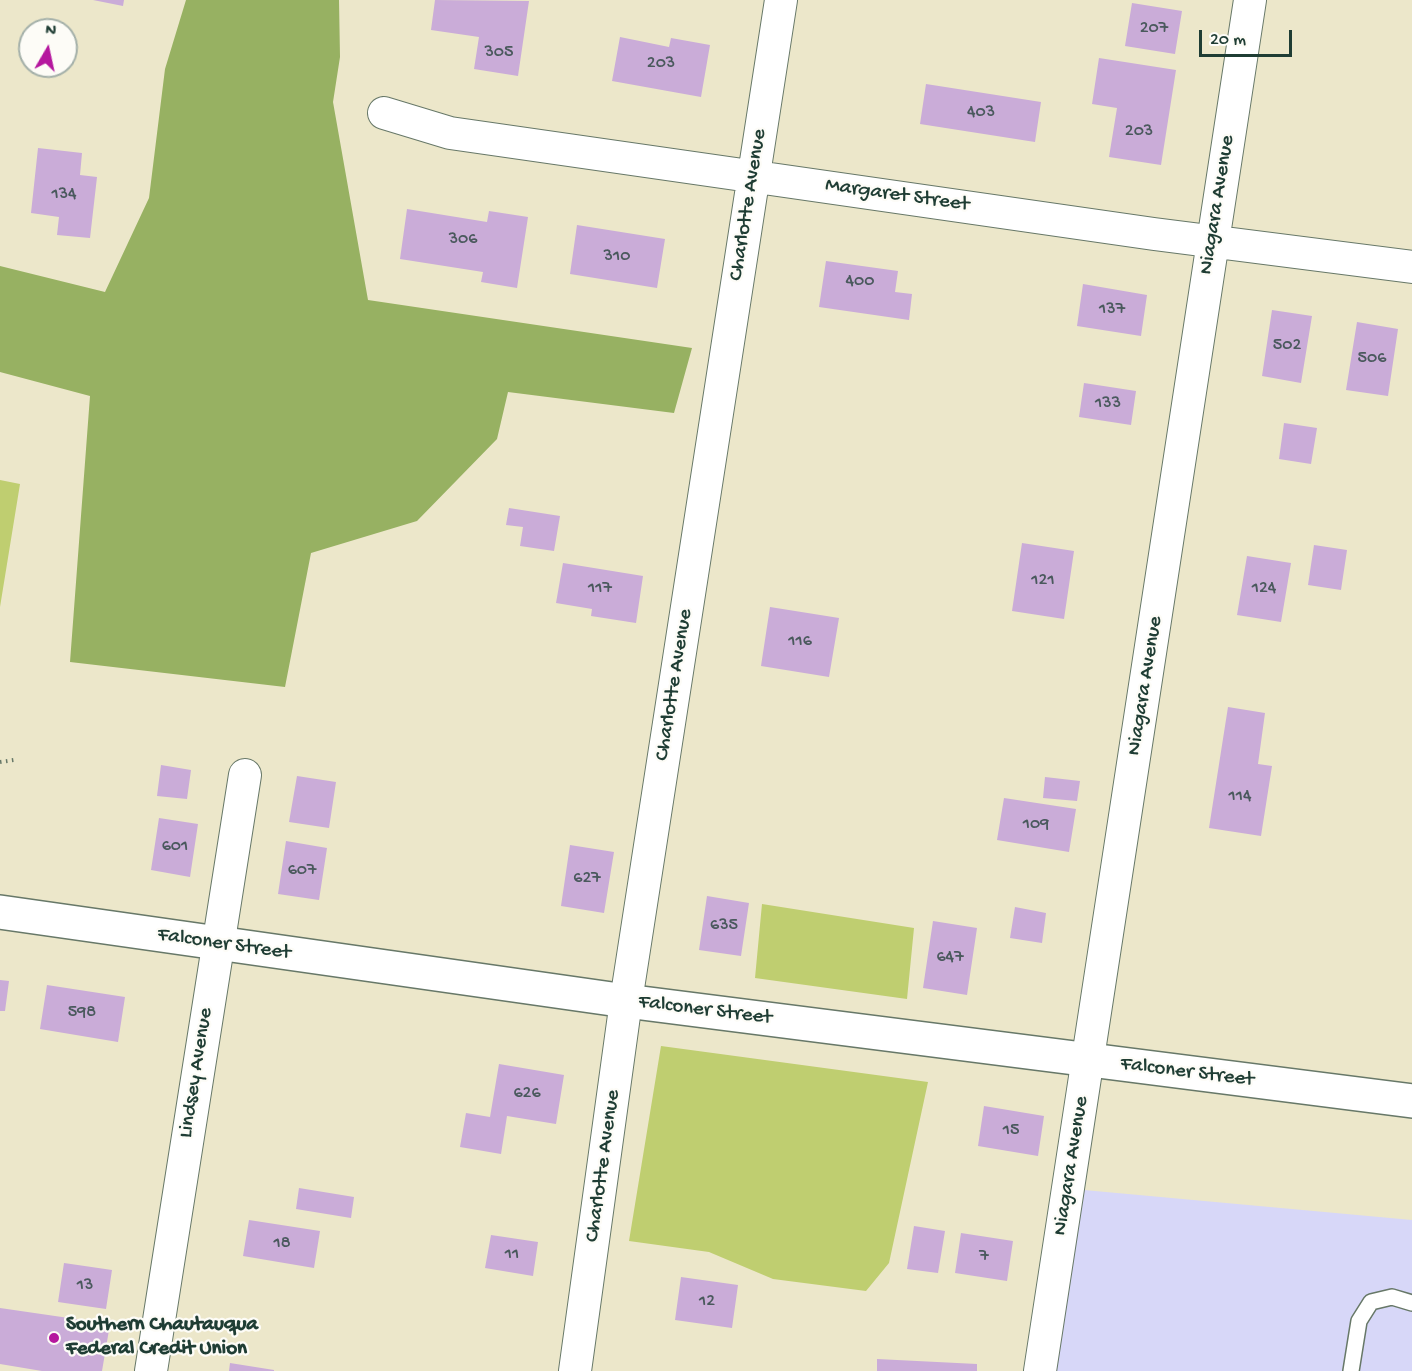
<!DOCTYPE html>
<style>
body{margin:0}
#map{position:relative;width:1412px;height:1371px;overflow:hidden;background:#ece7ca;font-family:"Gochi Hand",sans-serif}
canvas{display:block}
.north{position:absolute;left:18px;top:18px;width:60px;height:60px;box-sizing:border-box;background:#fdfcf7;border:2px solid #a4b0a9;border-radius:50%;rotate:9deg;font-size:16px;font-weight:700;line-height:24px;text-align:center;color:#1f3d34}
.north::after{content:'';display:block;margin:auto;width:21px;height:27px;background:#b5179e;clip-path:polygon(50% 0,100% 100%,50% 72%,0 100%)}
.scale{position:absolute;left:1199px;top:30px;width:93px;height:27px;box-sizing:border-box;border:3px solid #1f3d34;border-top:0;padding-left:8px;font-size:18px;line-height:21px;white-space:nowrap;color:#1f3d34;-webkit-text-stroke:4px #fdfcf7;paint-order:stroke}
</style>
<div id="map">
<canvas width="1412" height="1371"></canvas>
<div class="north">N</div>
<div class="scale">20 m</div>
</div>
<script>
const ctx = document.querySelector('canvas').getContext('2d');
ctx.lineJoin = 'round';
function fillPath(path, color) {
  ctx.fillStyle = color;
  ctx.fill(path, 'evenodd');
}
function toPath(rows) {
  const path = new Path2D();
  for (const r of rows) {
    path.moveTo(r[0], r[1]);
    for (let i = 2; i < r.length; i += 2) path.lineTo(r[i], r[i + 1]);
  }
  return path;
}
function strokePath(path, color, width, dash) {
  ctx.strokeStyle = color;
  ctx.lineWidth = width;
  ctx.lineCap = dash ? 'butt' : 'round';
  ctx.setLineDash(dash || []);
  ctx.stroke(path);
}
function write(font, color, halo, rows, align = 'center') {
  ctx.font = font + ' "Gochi Hand",sans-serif';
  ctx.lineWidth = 4.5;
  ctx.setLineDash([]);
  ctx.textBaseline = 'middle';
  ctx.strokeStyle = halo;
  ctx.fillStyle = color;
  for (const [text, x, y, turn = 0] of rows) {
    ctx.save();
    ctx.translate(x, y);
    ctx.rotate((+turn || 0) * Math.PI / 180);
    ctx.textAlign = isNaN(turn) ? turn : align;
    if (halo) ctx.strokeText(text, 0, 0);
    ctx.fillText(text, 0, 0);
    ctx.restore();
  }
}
fillPath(toPath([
 [1084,1190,1412,1220,1412,1371,1054,1371]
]), '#d7d7f8');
fillPath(toPath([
 [0,480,20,484,0,607],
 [762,904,914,928,907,999,755,978],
 [661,1046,928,1082,889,1263,866,1291,773,1279,709,1252,629,1241]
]), '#bfce70');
fillPath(toPath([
 [186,0,339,0,340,57,333,102,368,300,692,348,674,413,508,392,497,439,417,521,311,553,285,687,70,662,90,396,0,372,0,266,105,292,149,198,165,69]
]), '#97b162');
fillPath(toPath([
 [93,0,124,0,123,6],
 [435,0,529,1,518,76,474,69,479,37,431,30],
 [1132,3,1182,11,1175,54,1125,46],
 [620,37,669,47,671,38,710,45,701,97,612,81],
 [1099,58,1176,70,1161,165,1109,157,1117,108,1092,104],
 [926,84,1041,102,1035,142,920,124],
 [38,148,82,153,80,175,97,177,90,238,57,235,59,217,31,213],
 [407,209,487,222,489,211,528,217,517,288,481,282,483,272,400,259],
 [577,225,665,239,657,288,570,274],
 [826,261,898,271,895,292,912,294,909,320,819,307],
 [1083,284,1147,295,1141,336,1077,326],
 [1272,310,1312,316,1301,383,1262,376],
 [1357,322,1398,329,1388,396,1346,390],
 [1084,383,1136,391,1131,425,1079,417],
 [1284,423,1317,428,1311,464,1279,459],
 [509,508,560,516,554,551,520,546,523,527,506,525],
 [1022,543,1074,551,1064,619,1012,611],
 [1314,545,1347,550,1341,590,1308,585],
 [1247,556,1291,563,1281,622,1237,615],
 [563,563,643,576,636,623,591,616,592,609,556,603],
 [770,607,839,618,829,677,761,666],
 [1228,707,1265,713,1258,764,1272,766,1261,836,1209,828],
 [161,765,191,770,187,799,157,796],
 [297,776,336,782,329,828,289,822],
 [1045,777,1080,781,1077,801,1043,798],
 [1004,798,1076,809,1069,852,997,840],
 [159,818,198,824,190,877,151,870],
 [286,841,327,848,319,900,278,894],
 [570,845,614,852,604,913,561,906],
 [707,896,749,903,741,956,699,950],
 [1015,907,1046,913,1042,943,1010,938],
 [933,921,977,928,967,995,923,988],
 [0,980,9,981,5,1011,0,1011],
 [47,985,125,997,118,1042,40,1029],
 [499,1064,564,1075,556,1124,507,1116,501,1154,460,1147,466,1113,490,1117],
 [984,1106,1044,1116,1038,1156,978,1146],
 [299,1188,354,1197,351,1218,296,1209],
 [249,1220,320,1231,314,1268,243,1256],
 [914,1226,945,1231,938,1273,907,1269],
 [961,1233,1013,1241,1007,1281,955,1273],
 [491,1235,538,1242,533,1276,485,1268],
 [64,1263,112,1270,106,1309,58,1302],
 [681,1277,738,1285,732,1328,675,1320],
 [0,1308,110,1324,102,1371,42,1371,0,1364],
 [877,1359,977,1364,977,1371,877,1371],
 [230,1363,274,1370,274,1371,229,1371]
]), '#caacd8');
const service = toPath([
 [1351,1371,1359,1321,1371,1302,1392,1297,1412,1303]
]);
const minor = toPath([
 [384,113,450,133,1154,234,1412,267],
 [151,1371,245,775],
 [575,1371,626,1001,781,0],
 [1040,1371,1250,0]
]);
const tertiary = toPath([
 [0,912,626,1001,1412,1101]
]);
strokePath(service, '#677868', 18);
strokePath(minor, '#677868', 34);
strokePath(tertiary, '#677868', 36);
strokePath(toPath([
 [0,762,14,760]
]), '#677868', 4, [1.5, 4.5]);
strokePath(service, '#fff', 15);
strokePath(minor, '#fff', 32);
strokePath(tertiary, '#fff', 33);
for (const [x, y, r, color] of [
 [54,1338,6,"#b5179e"]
]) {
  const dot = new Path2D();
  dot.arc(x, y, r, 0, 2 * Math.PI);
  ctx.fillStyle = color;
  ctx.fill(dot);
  strokePath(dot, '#fdfcf7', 2);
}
write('18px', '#4a595d', null, [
 ["207",1154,29],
 ["305",499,53],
 ["203",661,64],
 ["403",981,113],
 ["203",1139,132],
 ["134",64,195],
 ["306",463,240],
 ["310",617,257],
 ["400",860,282],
 ["137",1112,310],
 ["502",1287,346],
 ["506",1372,359],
 ["133",1108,404],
 ["121",1043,581],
 ["117",600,589],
 ["124",1264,589],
 ["116",800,642],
 ["114",1240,797],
 ["109",1036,825],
 ["601",175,847],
 ["607",302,871],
 ["627",587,879],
 ["635",724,926],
 ["647",950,958],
 ["598",82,1013],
 ["626",527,1094],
 ["15",1011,1131],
 ["18",282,1244],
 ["11",512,1255],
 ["7",984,1257],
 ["13",85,1286],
 ["12",707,1302]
]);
write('21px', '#1f3d34', '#fdfcf7', [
 ["Margaret Street",897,196,8],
 ["Charlotte Avenue",749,205,-81],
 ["Niagara Avenue",1218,205,-81],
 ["Charlotte Avenue",675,685,-81],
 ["Niagara Avenue",1146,686,-81],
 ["Falconer Street",224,945,8],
 ["Falconer Street",705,1011,7],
 ["Lindsey Avenue",197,1073,-81],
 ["Falconer Street",1187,1073,7],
 ["Charlotte Avenue",604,1166,-82],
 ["Niagara Avenue",1072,1166,-81]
]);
write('bold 21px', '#1f3d34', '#fdfcf7', [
 ["Southern Chautauqua",66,1326],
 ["Federal Credit Union",66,1350]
], 'left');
</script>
